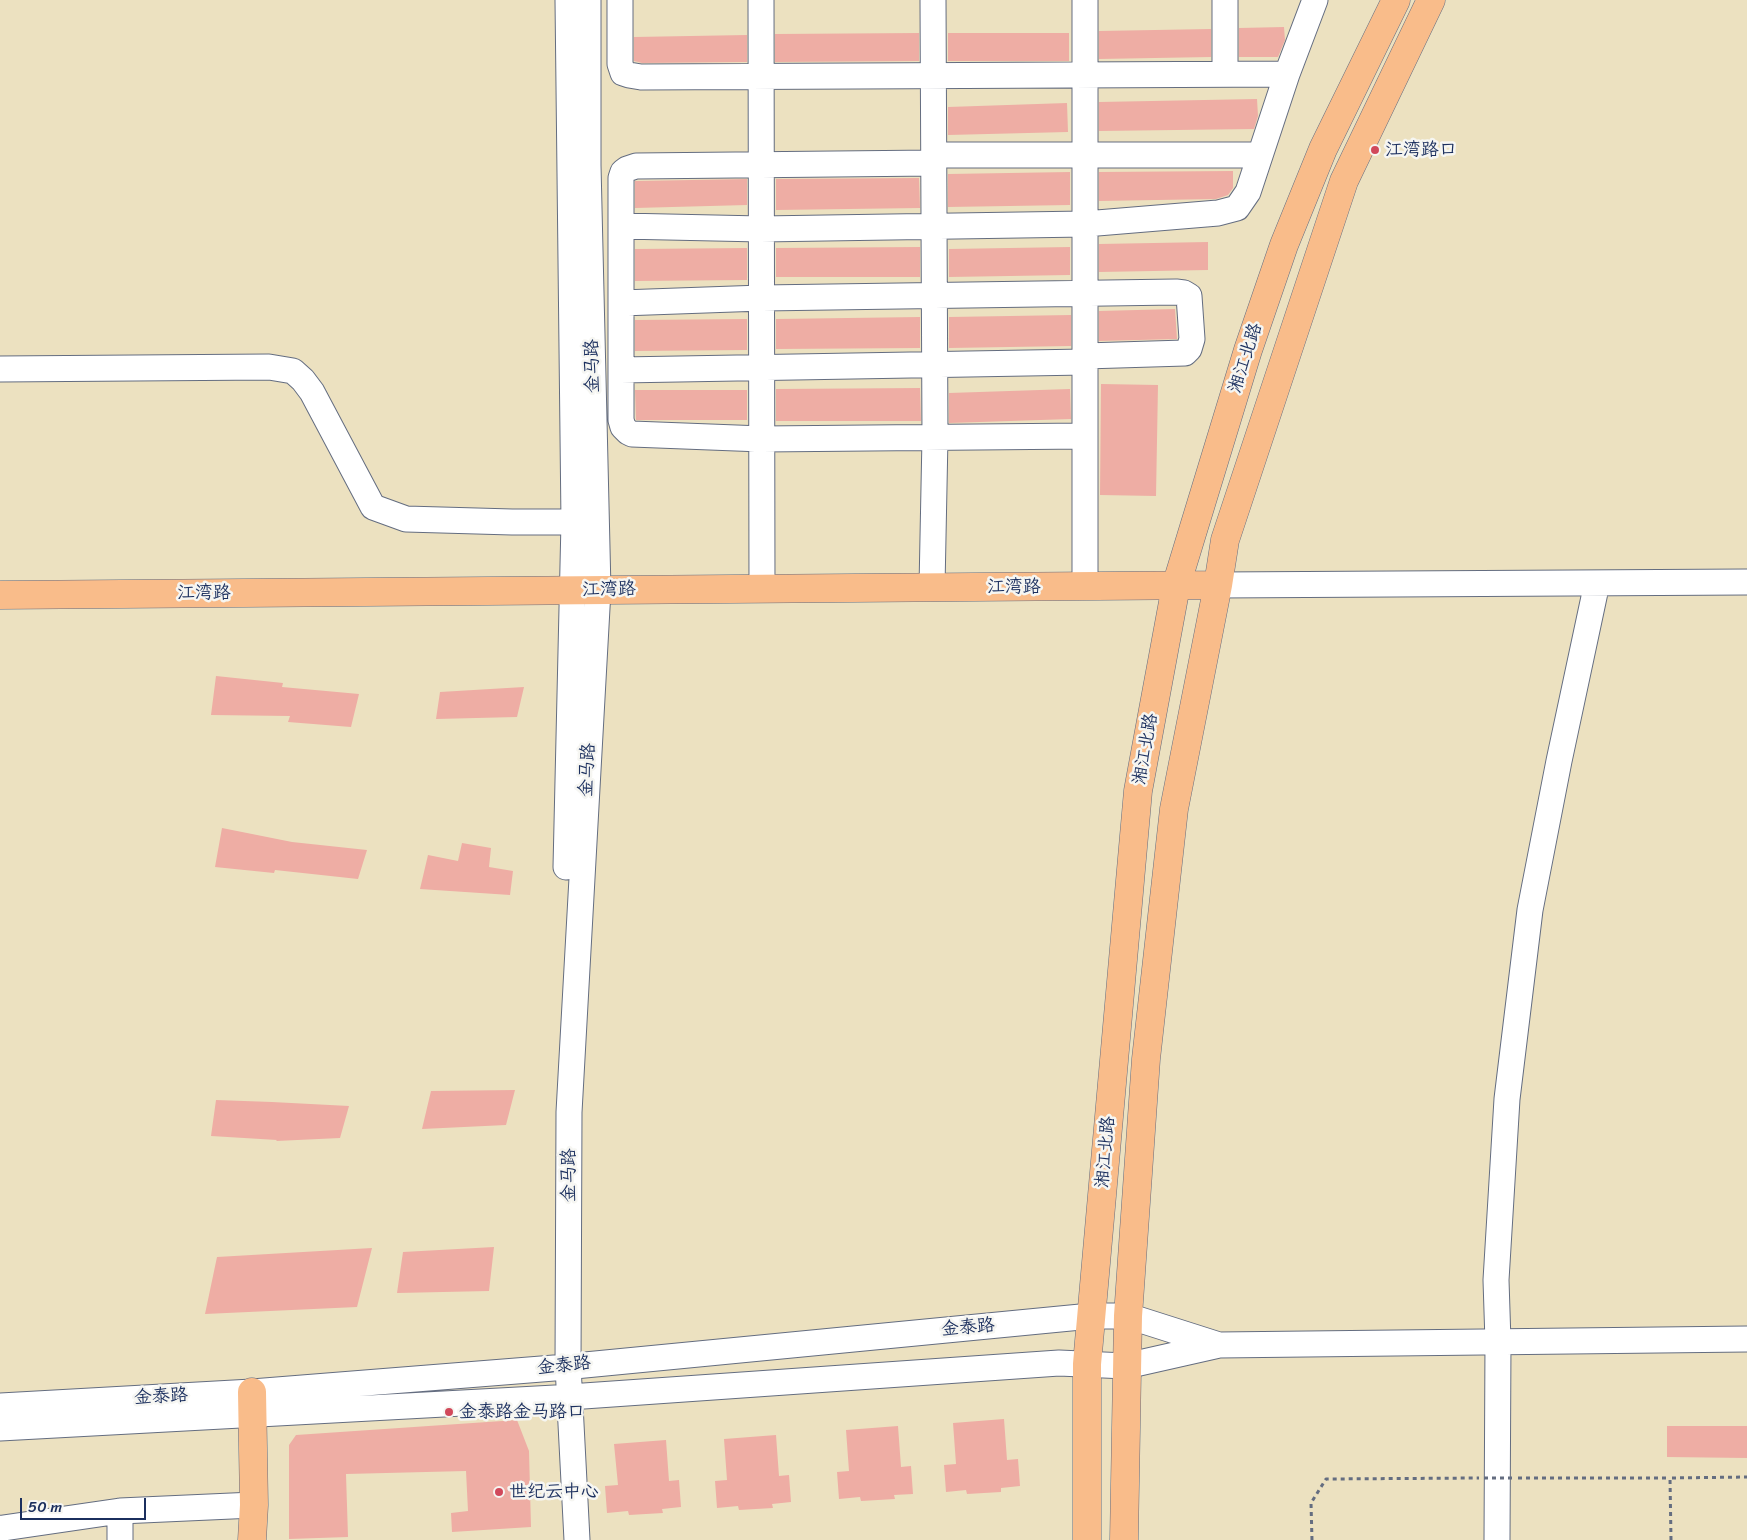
<!DOCTYPE html>
<meta charset="utf-8">
<style>
body{margin:0}
#map{position:relative;width:1747px;height:1540px;overflow:hidden;background:#ece1c0;font-family:Sriracha,sans-serif}
canvas{display:block}
.scale{position:absolute;left:20px;top:1498px;width:126px;height:22px;box-sizing:border-box;border:2px solid #1b2f5e;border-top:0;padding-left:6px;font-size:15px;line-height:18px;white-space:nowrap;color:#1b2f5e;-webkit-text-stroke:4px #f6f6f2;paint-order:stroke}
</style>
<div id="map">
<canvas width="1747" height="1540"></canvas>
<div class="scale">50 m</div>
</div>
<script>
const ctx = document.querySelector('canvas').getContext('2d');
ctx.lineJoin = 'round';
function fillPath(path, color) {
  ctx.fillStyle = color;
  ctx.fill(path, 'evenodd');
}
function toPath(rows) {
  const path = new Path2D();
  for (const r of rows) {
    path.moveTo(r[0], r[1]);
    for (let i = 2; i < r.length; i += 2) path.lineTo(r[i], r[i + 1]);
  }
  return path;
}
function strokePath(path, color, width, dash) {
  ctx.strokeStyle = color;
  ctx.lineWidth = width;
  ctx.lineCap = dash ? 'butt' : 'round';
  ctx.setLineDash(dash || []);
  ctx.stroke(path);
}
function write(font, color, halo, rows, align = 'center') {
  ctx.font = font + ' Sriracha,"LXGW WenKai TC",sans-serif';
  ctx.lineWidth = 5;
  ctx.setLineDash([]);
  ctx.textBaseline = 'middle';
  ctx.strokeStyle = halo;
  ctx.fillStyle = color;
  for (const [text, x, y, turn = 0] of rows) {
    ctx.save();
    ctx.translate(x, y);
    ctx.rotate((+turn || 0) * Math.PI / 180);
    ctx.textAlign = isNaN(turn) ? turn : align;
    if (halo) ctx.strokeText(text, 0, 0);
    ctx.fillText(text, 0, 0);
    ctx.restore();
  }
}
fillPath(toPath([
 [1284,27,1285,40,1278,57,1239,57,1239,28],
 [1211,29,1211,57,1099,59,1099,31],
 [919,33,919,61,775,62,775,34],
 [948,33,1069,33,1069,61,948,61],
 [747,35,747,62,642,63,634,61,634,37],
 [1257,99,1258,116,1254,129,1099,131,1099,102],
 [1067,103,1068,132,948,135,948,107],
 [1233,171,1233,188,1228,195,1216,199,1099,201,1099,172],
 [1070,172,1070,205,948,207,948,174],
 [919,178,920,208,776,210,776,179],
 [747,179,747,205,635,208,635,181,637,181],
 [1208,242,1208,270,1099,272,1099,244],
 [920,247,920,277,776,277,776,248],
 [1070,247,1070,275,949,277,949,249],
 [747,248,747,280,635,281,635,249],
 [1175,309,1177,339,1099,341,1099,311],
 [1071,315,1071,346,949,348,949,317],
 [920,317,920,348,776,349,776,319],
 [747,319,747,350,635,351,635,320],
 [1101,384,1158,385,1156,496,1100,495],
 [920,388,921,421,776,421,776,389],
 [1070,389,1071,419,949,423,949,393],
 [635,390,747,390,747,420,636,420],
 [216,676,283,683,282,687,359,694,351,727,288,722,290,716,211,715],
 [524,687,517,717,436,719,440,692],
 [222,828,292,842,367,850,358,879,275,870,274,873,215,867],
 [462,843,491,848,489,867,513,871,510,895,420,889,428,855,458,861],
 [515,1090,506,1125,422,1129,431,1091],
 [216,1100,272,1102,349,1106,340,1138,276,1141,277,1140,211,1136],
 [494,1247,489,1291,397,1293,403,1252],
 [372,1248,357,1307,205,1314,217,1257],
 [1004,1419,1007,1460,1018,1459,1020,1486,1001,1488,1001,1492,967,1494,966,1490,946,1492,944,1465,956,1464,953,1423],
 [517,1420,529,1451,531,1527,452,1532,451,1513,468,1511,466,1471,346,1474,348,1537,289,1539,289,1445,296,1435],
 [898,1426,901,1467,911,1466,913,1494,894,1495,895,1499,861,1501,860,1497,839,1499,837,1472,849,1471,846,1430],
 [1667,1426,1747,1426,1747,1458,1667,1457],
 [776,1435,779,1476,789,1475,791,1502,772,1504,773,1508,739,1510,738,1506,717,1508,715,1481,727,1480,724,1439],
 [666,1440,669,1481,679,1480,681,1507,662,1509,663,1513,629,1515,628,1511,607,1513,605,1486,618,1485,614,1444]
]), '#eeada4');
const minor = toPath([
 [620,0,620,64,623,73,629,75,641,77,1287,74],
 [761,0,762,588],
 [1225,74,1225,0],
 [934,155,1260,155],
 [934,163,636,166,627,169,623,172,621,178,621,420,623,427,628,432,632,434,762,439,1085,436],
 [621,226,761,229,1085,224,1218,213,1237,208,1248,192,1287,74,1315,0],
 [621,303,762,298,1176,292,1184,293,1189,296,1192,339,1189,349,1185,353,1085,356],
 [0,369,269,367,293,371,303,380,312,392,373,507,406,519,512,522,574,522],
 [621,370,1085,362],
 [1218,585,1747,582],
 [1085,586,1085,0],
 [932,587,935,437,933,0],
 [566,867,574,522,568,0],
 [0,1406,252,1392,554,1368,1091,1316,1128,1316,1219,1345],
 [0,1428,555,1398,1059,1363,1126,1366,1219,1345,1747,1339],
 [120,1511,120,1540],
 [3,1528,120,1511,254,1505],
 [577,1540,568,1366,569,1112,598,590,588,165,588,0],
 [1497,1540,1498,1342,1496,1280,1507,1099,1530,910,1559,761,1597,583]
]);
const major = toPath([
 [0,595,1218,585],
 [252,1540,254,1505,252,1392],
 [1087,1540,1087,1364,1138,791,1176,586,1248,350,1284,245,1323,149,1396,0],
 [1124,1540,1128,1316,1146,1059,1174,809,1218,585,1225,540,1344,181,1431,0]
]);
strokePath(minor, '#646d80', 27);
strokePath(major, '#646d80', 29);
strokePath(toPath([
 [1518,1478,1670,1478],
 [1312,1540,1311,1503,1326,1479,1479,1478],
 [1671,1540,1670,1478,1747,1477]
]), '#646d80', 3, [4, 4]);
strokePath(minor, '#fff', 25);
strokePath(major, '#f9bc8a', 28);
strokePath(toPath([
 [1484,1478,1512,1478]
]), '#646d80', 3, [4, 4]);
for (const [x, y, r, color] of [
 [1375,150,5,"#d1495b"],
 [449,1412,5,"#d1495b"],
 [499,1492,5,"#d1495b"]
]) {
  const dot = new Path2D();
  dot.arc(x, y, r, 0, 2 * Math.PI);
  ctx.fillStyle = color;
  ctx.fill(dot);
  strokePath(dot, '#f6f6f2', 2);
}
write('18px', '#1b2f5e', '#f6f6f2', [
 ["江湾路口",1385,150],
 ["金泰路金马路口",459,1412],
 ["世纪云中心",509,1492]
], 'left');
write('18px', '#1b2f5e', '#f6f6f2', [
 ["湘江北路",1246,358,-72],
 ["金马路",593,366,-91],
 ["江湾路",1014,587],
 ["江湾路",609,590,-1],
 ["江湾路",204,593],
 ["湘江北路",1146,749,-80],
 ["金马路",588,770,-87],
 ["湘江北路",1106,1152,-85],
 ["金马路",569,1175,-90],
 ["金泰路",968,1328,-5],
 ["金泰路",564,1366,-6],
 ["金泰路",161,1397,-3]
]);
</script>
